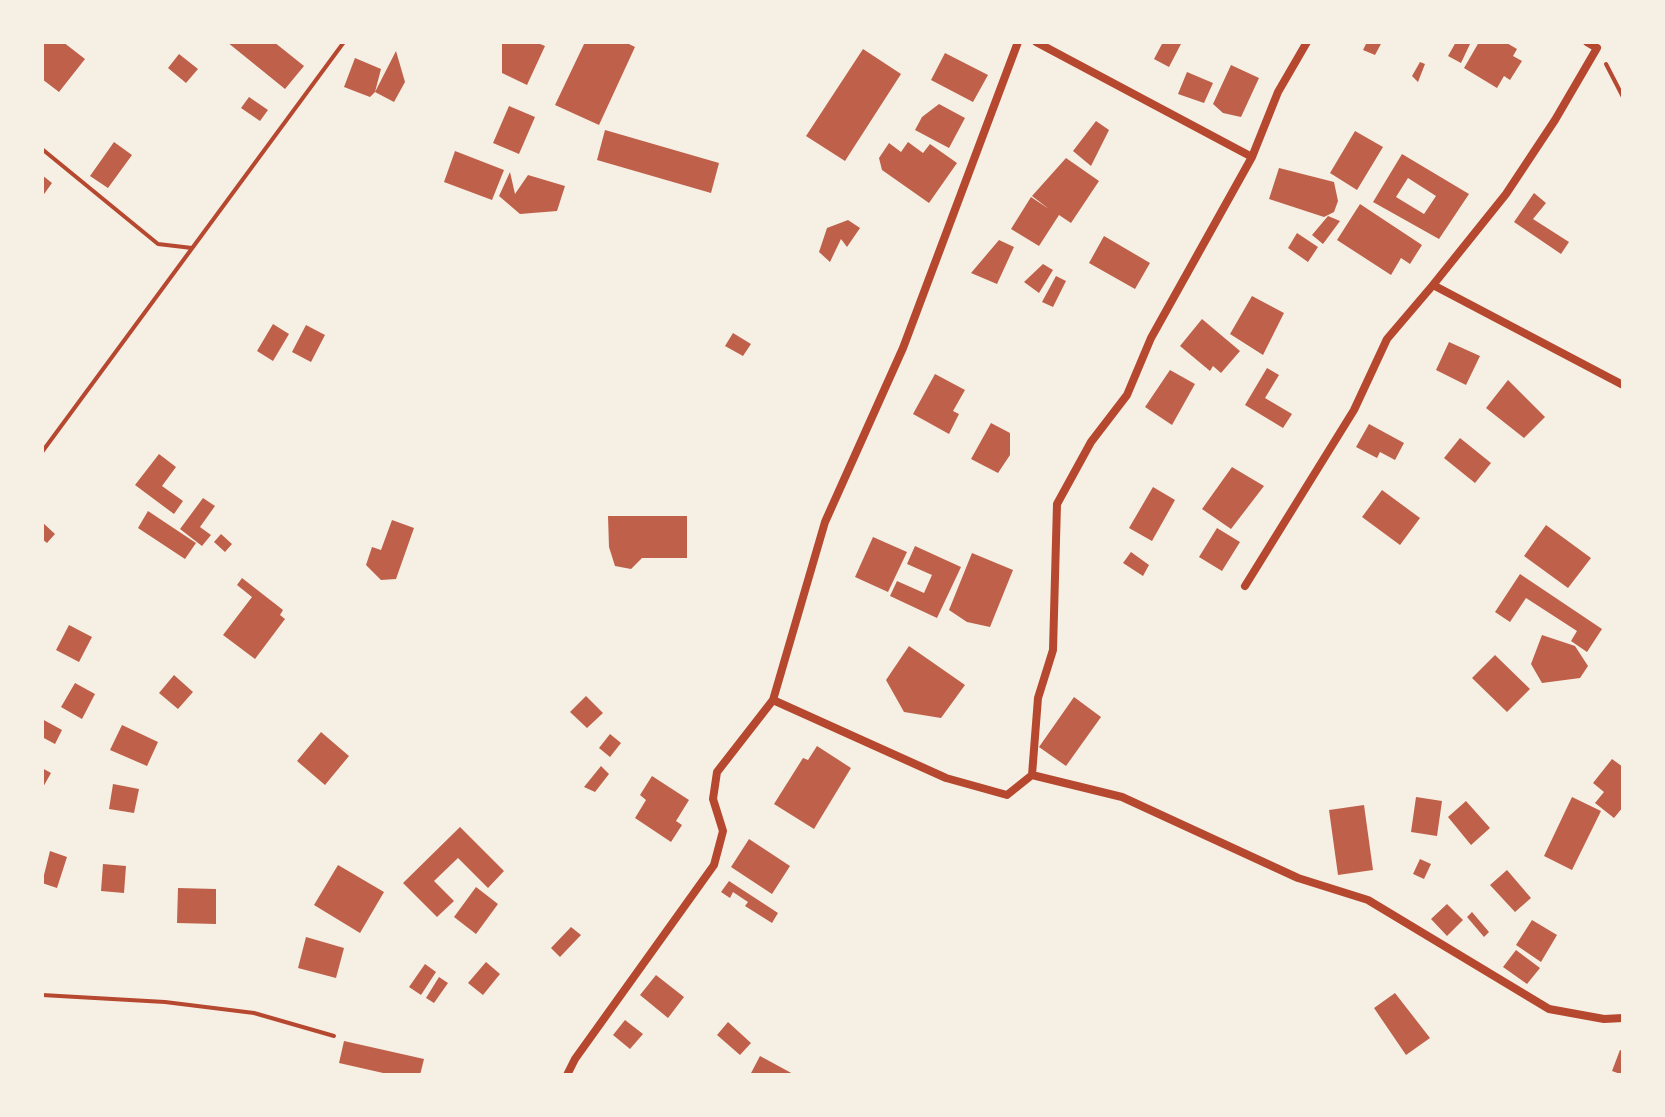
<!DOCTYPE html>
<style>
body{margin:0}
#map{position:relative;width:1665px;height:1117px;overflow:hidden;background:#f6efe4;font-family:"PT Sans",sans-serif}
canvas{display:block}
.frame{position:absolute;inset:0;border:44px solid #f6efe4;pointer-events:none}
</style>
<div id="map">
<canvas width="1665" height="1117"></canvas>
<div class="frame"></div>
</div>
<script>
const ctx = document.querySelector('canvas').getContext('2d');
ctx.lineJoin = 'round';
function fillPath(path, color) {
  ctx.fillStyle = color;
  ctx.fill(path, 'evenodd');
}
function toPath(rows) {
  const path = new Path2D();
  for (const r of rows) {
    path.moveTo(r[0], r[1]);
    for (let i = 2; i < r.length; i += 2) path.lineTo(r[i], r[i + 1]);
  }
  return path;
}
function strokePath(path, color, width, dash) {
  ctx.strokeStyle = color;
  ctx.lineWidth = width;
  ctx.lineCap = dash ? 'butt' : 'round';
  ctx.setLineDash(dash || []);
  ctx.stroke(path);
}
fillPath(toPath([
 [42,42,63,42,85,59,59,92,42,79],
 [227,42,274,42,304,66,285,89],
 [502,42,535,42,545,46,527,85,502,73],
 [585,42,625,42,635,47,599,125,555,105],
 [1163,42,1182,42,1169,67,1154,59],
 [1367,42,1382,42,1375,55,1363,50],
 [1456,42,1471,42,1461,63,1448,56],
 [1479,42,1505,42,1517,49,1513,56,1522,61,1510,80,1504,76,1497,88,1464,68],
 [863,49,901,74,845,161,806,136],
 [396,51,405,82,394,102,375,92,370,97,344,87,355,58,381,69,375,92],
 [945,53,988,75,973,102,931,80],
 [179,54,198,69,186,83,168,68],
 [1420,62,1425,64,1418,82,1412,76],
 [1231,65,1259,78,1241,117,1223,113,1213,104],
 [1187,72,1213,83,1204,103,1178,94],
 [249,97,268,110,260,121,241,108],
 [939,104,965,118,949,148,915,130,922,117],
 [509,106,535,117,519,154,493,143],
 [1096,121,1109,130,1091,166,1073,151],
 [605,130,719,163,711,193,597,160],
 [1355,131,1383,147,1357,190,1330,173],
 [114,142,132,155,108,188,90,176],
 [908,142,923,153,930,144,957,163,929,203,882,170,879,158,889,143,901,152],
 [455,151,504,170,492,200,444,182],
 [1402,154,1469,194,1439,239,1373,202],
 [1408,178,1436,196,1424,214,1396,197],
 [1066,158,1099,181,1071,223,1059,215,1039,246,1011,229,1031,197,1049,209,1032,196],
 [1279,168,1334,182,1338,201,1334,212,1324,217,1269,199],
 [510,172,515,194,528,175,565,186,557,211,520,214,499,196],
 [42,175,52,183,42,197],
 [1534,193,1546,203,1533,219,1569,242,1561,254,1514,222],
 [1360,204,1422,245,1410,264,1401,258,1391,275,1337,240],
 [1328,216,1340,221,1323,244,1312,235],
 [848,220,860,228,847,247,841,239,830,262,819,252,827,228],
 [1297,233,1318,247,1308,262,1288,248],
 [1104,236,1150,263,1135,289,1089,263],
 [999,240,1014,247,997,284,971,273],
 [1043,264,1053,270,1039,293,1024,282],
 [1056,276,1066,281,1053,307,1042,302],
 [1252,296,1284,313,1263,355,1230,334],
 [1202,319,1240,351,1221,373,1213,366,1210,371,1180,346],
 [273,324,289,334,273,361,257,351],
 [306,325,325,335,311,362,292,352],
 [733,333,751,344,743,356,725,346],
 [1449,342,1480,356,1466,385,1436,370],
 [1267,368,1279,375,1265,398,1292,414,1283,428,1245,405],
 [1170,370,1195,384,1172,425,1145,407],
 [935,374,965,390,953,411,959,414,949,434,913,414],
 [1508,380,1545,417,1524,438,1486,408],
 [991,423,1010,433,1010,455,998,473,971,459],
 [1369,424,1404,443,1395,460,1380,452,1377,458,1356,447],
 [1460,438,1491,463,1475,483,1444,458],
 [159,454,176,467,162,486,183,501,174,514,135,485],
 [1232,467,1264,486,1231,529,1202,509],
 [1153,487,1175,500,1152,541,1129,528],
 [1382,490,1420,518,1400,545,1362,517],
 [203,498,215,506,200,527,211,535,202,546,180,529],
 [148,511,196,543,185,559,138,528],
 [608,516,687,516,687,558,642,558,631,569,615,566,609,547],
 [392,520,414,528,396,579,381,580,366,565,372,547,381,550],
 [42,522,55,534,47,543,42,539],
 [1546,525,1591,558,1568,588,1524,556],
 [1217,528,1240,542,1222,571,1199,557],
 [221,534,232,544,225,552,214,542],
 [873,537,907,552,888,592,855,577],
 [915,546,961,567,937,618,890,596,897,581,924,593,932,575,907,564],
 [1131,552,1149,565,1143,576,1123,563],
 [972,553,1013,570,990,627,967,622,949,610],
 [1520,574,1602,629,1587,652,1571,641,1577,631,1526,598,1510,622,1495,612],
 [242,578,283,610,280,615,285,619,255,659,223,635,252,597,237,585],
 [69,625,92,637,79,662,56,650],
 [1542,635,1575,646,1588,666,1580,678,1542,683,1531,664],
 [909,646,965,685,941,718,904,712,886,680],
 [1495,655,1530,689,1507,712,1472,678],
 [174,675,193,692,178,709,159,693],
 [75,683,95,694,82,719,61,707],
 [586,696,603,713,587,728,570,712],
 [1074,697,1101,717,1066,766,1039,747],
 [42,719,62,730,55,744,42,737],
 [122,725,158,742,147,766,110,750],
 [321,732,349,756,325,785,297,761],
 [610,734,621,743,610,757,599,748],
 [817,746,851,768,814,829,774,804,803,758,808,760],
 [1612,759,1623,767,1623,807,1614,818,1595,803,1604,792,1593,783],
 [601,766,609,774,595,792,584,787],
 [42,768,51,773,42,789],
 [652,776,689,800,676,821,682,825,671,842,635,818,646,800,640,795],
 [113,784,139,789,134,813,109,809],
 [1416,797,1442,801,1437,836,1411,832],
 [1572,797,1601,811,1572,870,1544,856],
 [1466,801,1490,828,1471,845,1448,817],
 [1364,805,1373,870,1338,875,1329,810],
 [460,827,504,871,488,888,458,858,434,881,454,901,437,917,403,883],
 [749,839,790,866,772,894,731,867],
 [50,851,67,857,57,888,42,883],
 [1420,859,1431,864,1424,879,1413,874],
 [103,864,126,866,124,893,101,891],
 [338,865,384,892,360,933,314,905],
 [1507,870,1531,898,1515,912,1490,885],
 [729,881,778,913,772,923,745,906,748,902,733,892,730,898,721,892],
 [476,887,498,904,476,934,454,917],
 [178,888,216,889,216,924,177,923],
 [1447,904,1463,920,1447,936,1431,919],
 [1472,912,1489,932,1484,937,1467,917],
 [1532,920,1557,935,1541,962,1516,945],
 [571,927,581,935,560,957,551,948],
 [306,937,344,948,336,978,298,968],
 [1516,950,1540,968,1527,984,1503,967],
 [486,962,500,974,483,995,468,983],
 [425,964,436,972,421,995,409,987],
 [656,975,684,997,668,1018,640,995],
 [439,977,448,983,434,1003,426,998],
 [1395,993,1430,1038,1406,1055,1374,1008],
 [625,1020,643,1034,630,1049,613,1035],
 [728,1022,751,1043,740,1055,717,1035],
 [344,1041,424,1059,420,1075,392,1075,339,1063],
 [1620,1050,1623,1051,1623,1075,1612,1071],
 [760,1056,795,1075,750,1075]
]), '#bf614a');
strokePath(toPath([
 [1606,64,1623,97],
 [42,149,158,244,192,248],
 [42,452,344,42],
 [42,995,165,1002,254,1013,334,1036]
]), '#b5482f', 4);
strokePath(toPath([
 [1036,42,1252,157],
 [1587,42,1597,48,1555,120,1506,194,1433,285,1623,385],
 [1245,586,1354,410,1387,339,1433,285],
 [773,700,946,778,1007,795,1032,775,1038,698,1053,650,1057,504,1091,442,1127,395,1151,338,1252,157,1278,92,1307,42],
 [1032,775,1122,797,1298,878,1368,900,1549,1009,1604,1019,1623,1018],
 [567,1075,575,1059,714,865,723,831,713,799,717,772,773,700,825,522,903,348,1018,42]
]), '#b5482f', 8);
</script>
